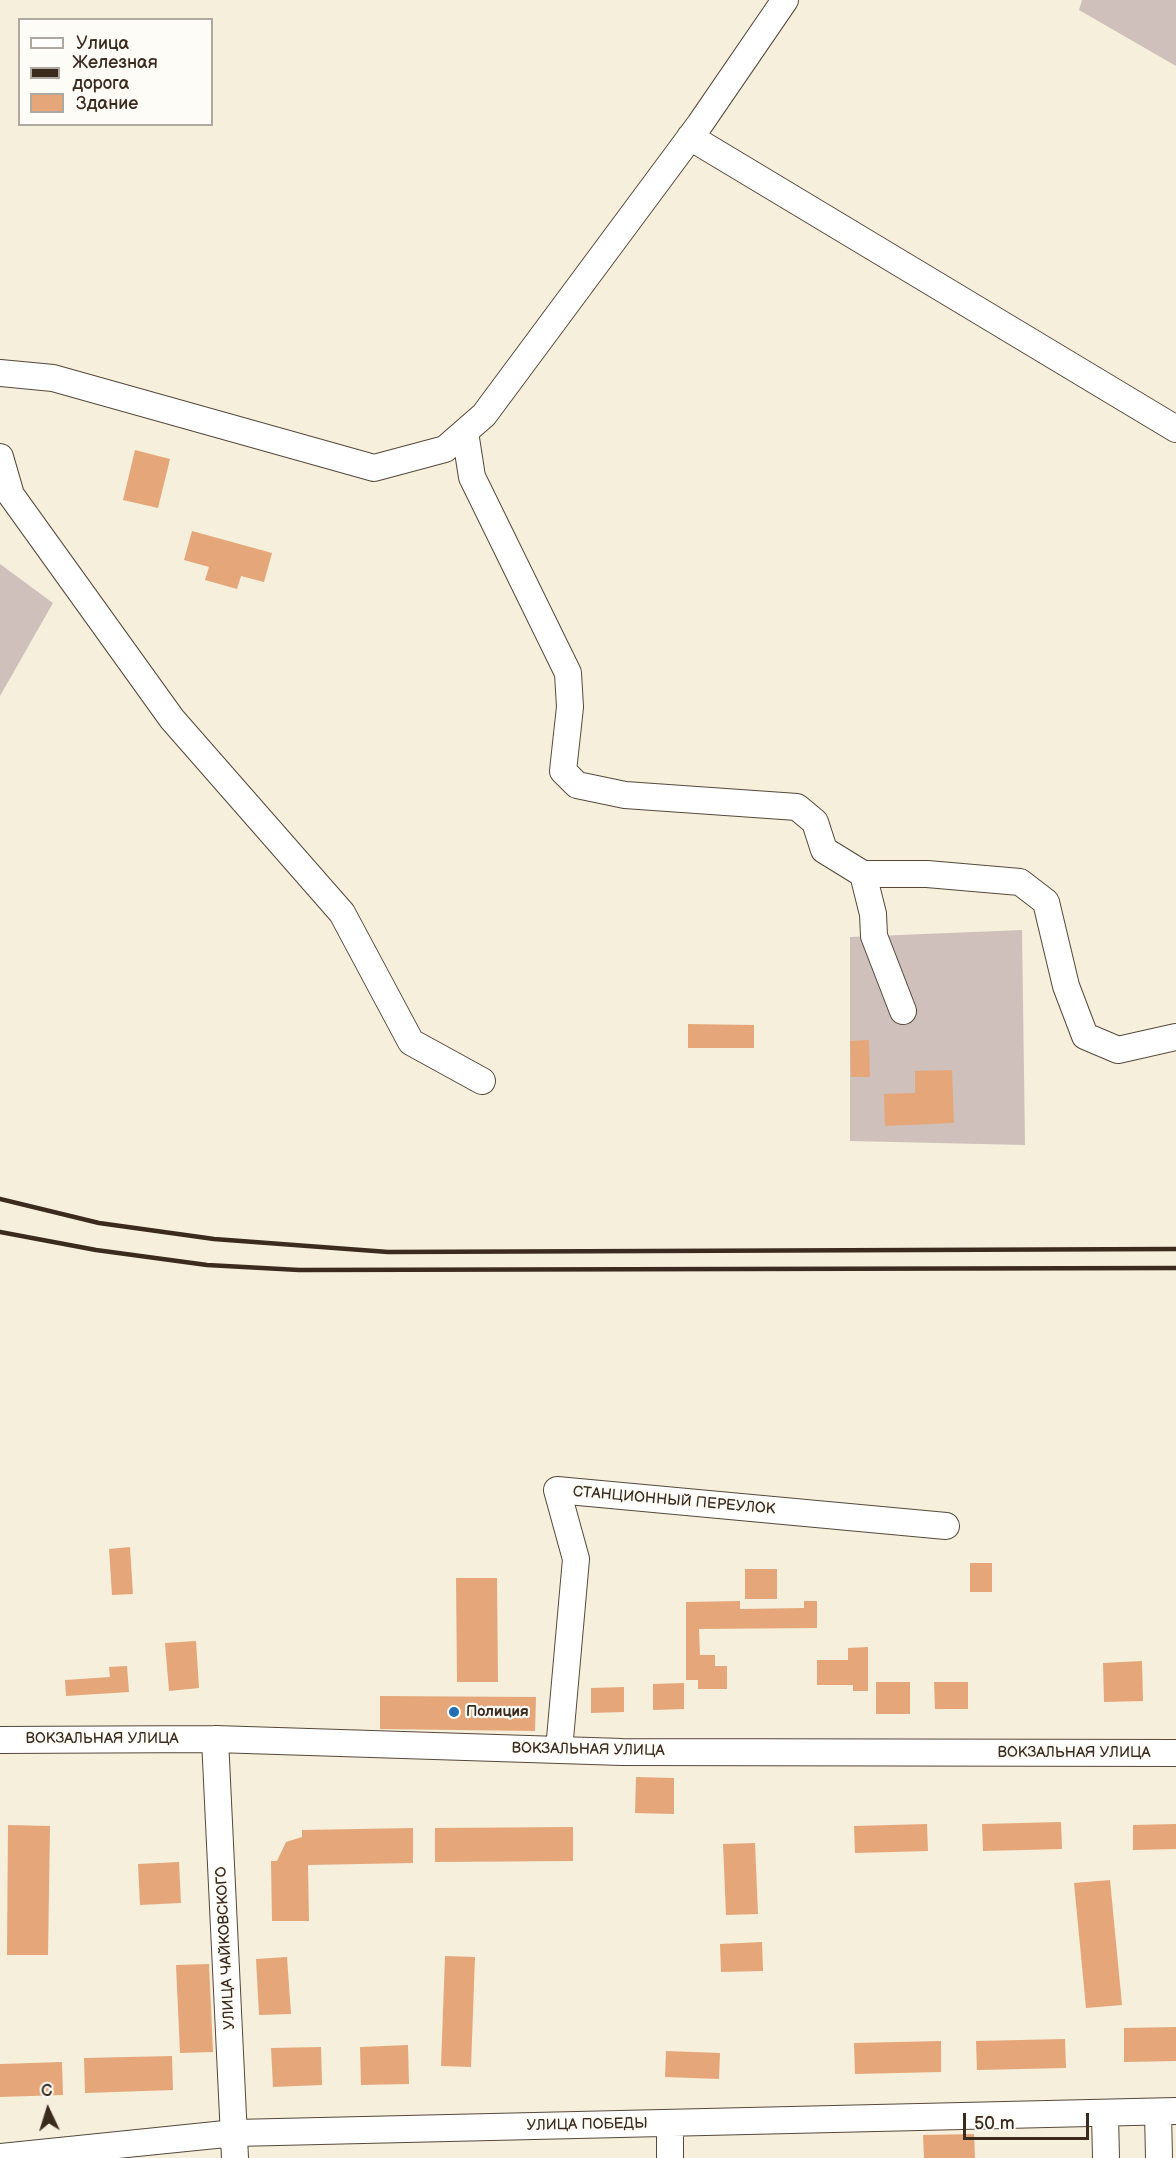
<!DOCTYPE html>
<meta charset="utf-8">
<style>
body{margin:0}
#map{position:relative;width:1176px;height:2158px;overflow:hidden;background:#f5efdc;font-family:"Balsamiq Sans",sans-serif}
canvas{display:block}
.legend{position:absolute;left:18px;top:18px;width:195px;height:108px;box-sizing:border-box;background:#fdfcf7;border:2px solid #afa8a0;margin:0;padding:8px 10px;list-style:none;font-size:18px;color:#3b2a1e}
.legend li{display:flex;align-items:center;gap:12px;height:30px}
.legend b{width:30px;border:2px solid #afa8a0}
.north{position:absolute;left:18px;top:2080px;width:60px;height:60px;-webkit-text-stroke:4px #fdfcf7;paint-order:stroke;rotate:356deg;font-size:16px;font-weight:700;line-height:24px;text-align:center;color:#3b2a1e}
.north::after{content:'';display:block;margin:auto;width:21px;height:27px;background:#3b2a1e;clip-path:polygon(50% 0,100% 100%,50% 72%,0 100%)}
.scale{position:absolute;left:963px;top:2113px;width:126px;height:27px;box-sizing:border-box;border:3px solid #3b2a1e;border-top:0;padding-left:8px;font-size:18px;line-height:21px;white-space:nowrap;color:#3b2a1e;-webkit-text-stroke:4px #fdfcf7;paint-order:stroke}
</style>
<div id="map">
<canvas width="1176" height="2158"></canvas>
<ul class="legend">
<li><b style="height:8px;background:#fff"></b>Улица</li>
<li><b style="height:8px;background:#3b2a1e"></b>Железная дорога</li>
<li><b style="height:16px;background:#e5a779"></b>Здание</li>
</ul>
<div class="north">С</div>
<div class="scale">50 m</div>
</div>
<script>
const ctx = document.querySelector('canvas').getContext('2d');
ctx.lineJoin = 'round';
function fillPath(path, color) {
  ctx.fillStyle = color;
  ctx.fill(path, 'evenodd');
}
function toPath(rows) {
  const path = new Path2D();
  for (const r of rows) {
    path.moveTo(r[0], r[1]);
    for (let i = 2; i < r.length; i += 2) path.lineTo(r[i], r[i + 1]);
  }
  return path;
}
function strokePath(path, color, width, dash) {
  ctx.strokeStyle = color;
  ctx.lineWidth = width;
  ctx.lineCap = dash ? 'butt' : 'round';
  ctx.setLineDash(dash || []);
  ctx.stroke(path);
}
function write(font, color, halo, rows, align = 'center') {
  ctx.font = font + ' "Balsamiq Sans",sans-serif';
  ctx.lineWidth = 4.5;
  ctx.setLineDash([]);
  ctx.textBaseline = 'middle';
  ctx.strokeStyle = halo;
  ctx.fillStyle = color;
  for (const [text, x, y, turn = 0] of rows) {
    ctx.save();
    ctx.translate(x, y);
    ctx.rotate((+turn || 0) * Math.PI / 180);
    ctx.textAlign = isNaN(turn) ? turn : align;
    if (halo) ctx.strokeText(text, 0, 0);
    ctx.fillText(text, 0, 0);
    ctx.restore();
  }
}
fillPath(toPath([
 [1082,0,1176,0,1176,66,1079,10],
 [0,564,53,603,0,696],
 [1022,930,1025,1145,850,1141,850,937]
]), '#cfc0bb');
fillPath(toPath([
 [135,450,170,459,158,508,123,500],
 [192,531,272,553,264,582,241,576,237,589,205,580,209,567,184,560],
 [688,1024,754,1025,754,1048,688,1048],
 [869,1040,870,1077,851,1077,850,1041],
 [952,1070,954,1123,885,1126,884,1094,915,1093,915,1071],
 [130,1547,133,1594,112,1595,109,1549],
 [970,1563,992,1563,992,1592,970,1592],
 [745,1569,777,1569,777,1599,745,1599],
 [456,1578,497,1578,498,1682,457,1682],
 [740,1601,740,1609,804,1608,804,1601,817,1601,817,1628,699,1629,700,1655,715,1655,715,1666,727,1666,727,1689,698,1689,698,1680,686,1680,686,1602],
 [196,1641,199,1688,169,1691,165,1643],
 [868,1647,868,1691,853,1691,853,1685,817,1685,817,1660,848,1660,848,1648],
 [1142,1661,1143,1701,1104,1702,1103,1663],
 [127,1666,129,1692,66,1696,65,1680,110,1677,109,1667],
 [876,1682,910,1682,910,1714,876,1714],
 [934,1682,968,1682,968,1709,935,1709],
 [684,1683,684,1709,653,1710,653,1684],
 [624,1687,624,1712,591,1713,591,1688],
 [380,1696,536,1697,535,1731,380,1729],
 [636,1777,674,1778,674,1814,635,1813],
 [1061,1822,1062,1849,983,1851,982,1824],
 [927,1824,928,1851,855,1853,854,1826],
 [1176,1824,1176,1849,1133,1850,1133,1825],
 [8,1825,50,1826,48,1955,7,1955],
 [573,1827,573,1861,435,1862,435,1828],
 [413,1828,413,1863,308,1865,309,1921,272,1921,271,1861,277,1861,286,1842,302,1837,302,1830],
 [755,1843,758,1914,726,1915,723,1844],
 [179,1862,181,1903,140,1905,138,1864],
 [1110,1880,1122,2005,1086,2008,1074,1883],
 [762,1942,763,1971,721,1972,720,1944],
 [445,1956,475,1957,471,2067,441,2066],
 [287,1957,291,2014,259,2015,256,1959],
 [209,1964,213,2052,180,2053,176,1965],
 [1176,2027,1176,2061,1124,2062,1124,2028],
 [1065,2039,1066,2068,977,2070,976,2041],
 [941,2041,941,2072,855,2074,854,2043],
 [408,2045,409,2084,361,2085,360,2047],
 [321,2047,322,2085,273,2087,271,2048],
 [666,2051,720,2053,719,2079,665,2077],
 [172,2056,173,2090,85,2093,84,2058],
 [62,2062,63,2095,0,2097,0,2064],
 [974,2134,975,2158,924,2158,923,2135]
]), '#e5a779');
const minor = toPath([
 [690,137,1176,429],
 [0,373,53,378,374,468,445,449,484,415,700,124,785,0],
 [465,432,472,477,568,673,570,707,563,771,577,785,625,795,797,807,815,822,824,850,863,874,927,874,1020,882,1046,902,1066,986,1085,1036,1118,1050,1176,1037],
 [0,457,11,495,172,719,342,913,411,1042,482,1081],
 [863,874,873,914,874,936,903,1011],
 [215,1739,235,2158],
 [0,1740,215,1739,622,1752,1176,1753],
 [559,1750,576,1559,557,1490,946,1526],
 [1158,2112,1159,2158],
 [1105,2114,1106,2158],
 [0,2157,235,2133,1176,2111],
 [670,2158,670,2123]
]);
strokePath(minor, '#57483a', 28);
strokePath(minor, '#fff', 26);
strokePath(toPath([
 [0,1199,99,1223,214,1239,388,1252,1176,1249],
 [0,1232,96,1250,207,1265,299,1270,1176,1268]
]), '#3b2a1e', 4.5);
for (const [x, y, r, color] of [
 [454,1712,6,"#1f6fb2"]
]) {
  const dot = new Path2D();
  dot.arc(x, y, r, 0, 2 * Math.PI);
  ctx.fillStyle = color;
  ctx.fill(dot);
  strokePath(dot, '#fdfcf7', 2);
}
write('15px', '#3b2a1e', '#fdfcf7', [
 ["СТАНЦИОННЫЙ ПЕРЕУЛОК",674,1501,5],
 ["ВОКЗАЛЬНАЯ УЛИЦА",102,1739],
 ["ВОКЗАЛЬНАЯ УЛИЦА",588,1750,1],
 ["ВОКЗАЛЬНАЯ УЛИЦА",1074,1753],
 ["УЛИЦА ЧАЙКОВСКОГО",226,1948,-93],
 ["УЛИЦА ПОБЕДЫ",587,2125,-1]
]);
write('bold 15px', '#3b2a1e', '#fdfcf7', [
 ["Полиция",466,1712]
], 'left');
</script>
